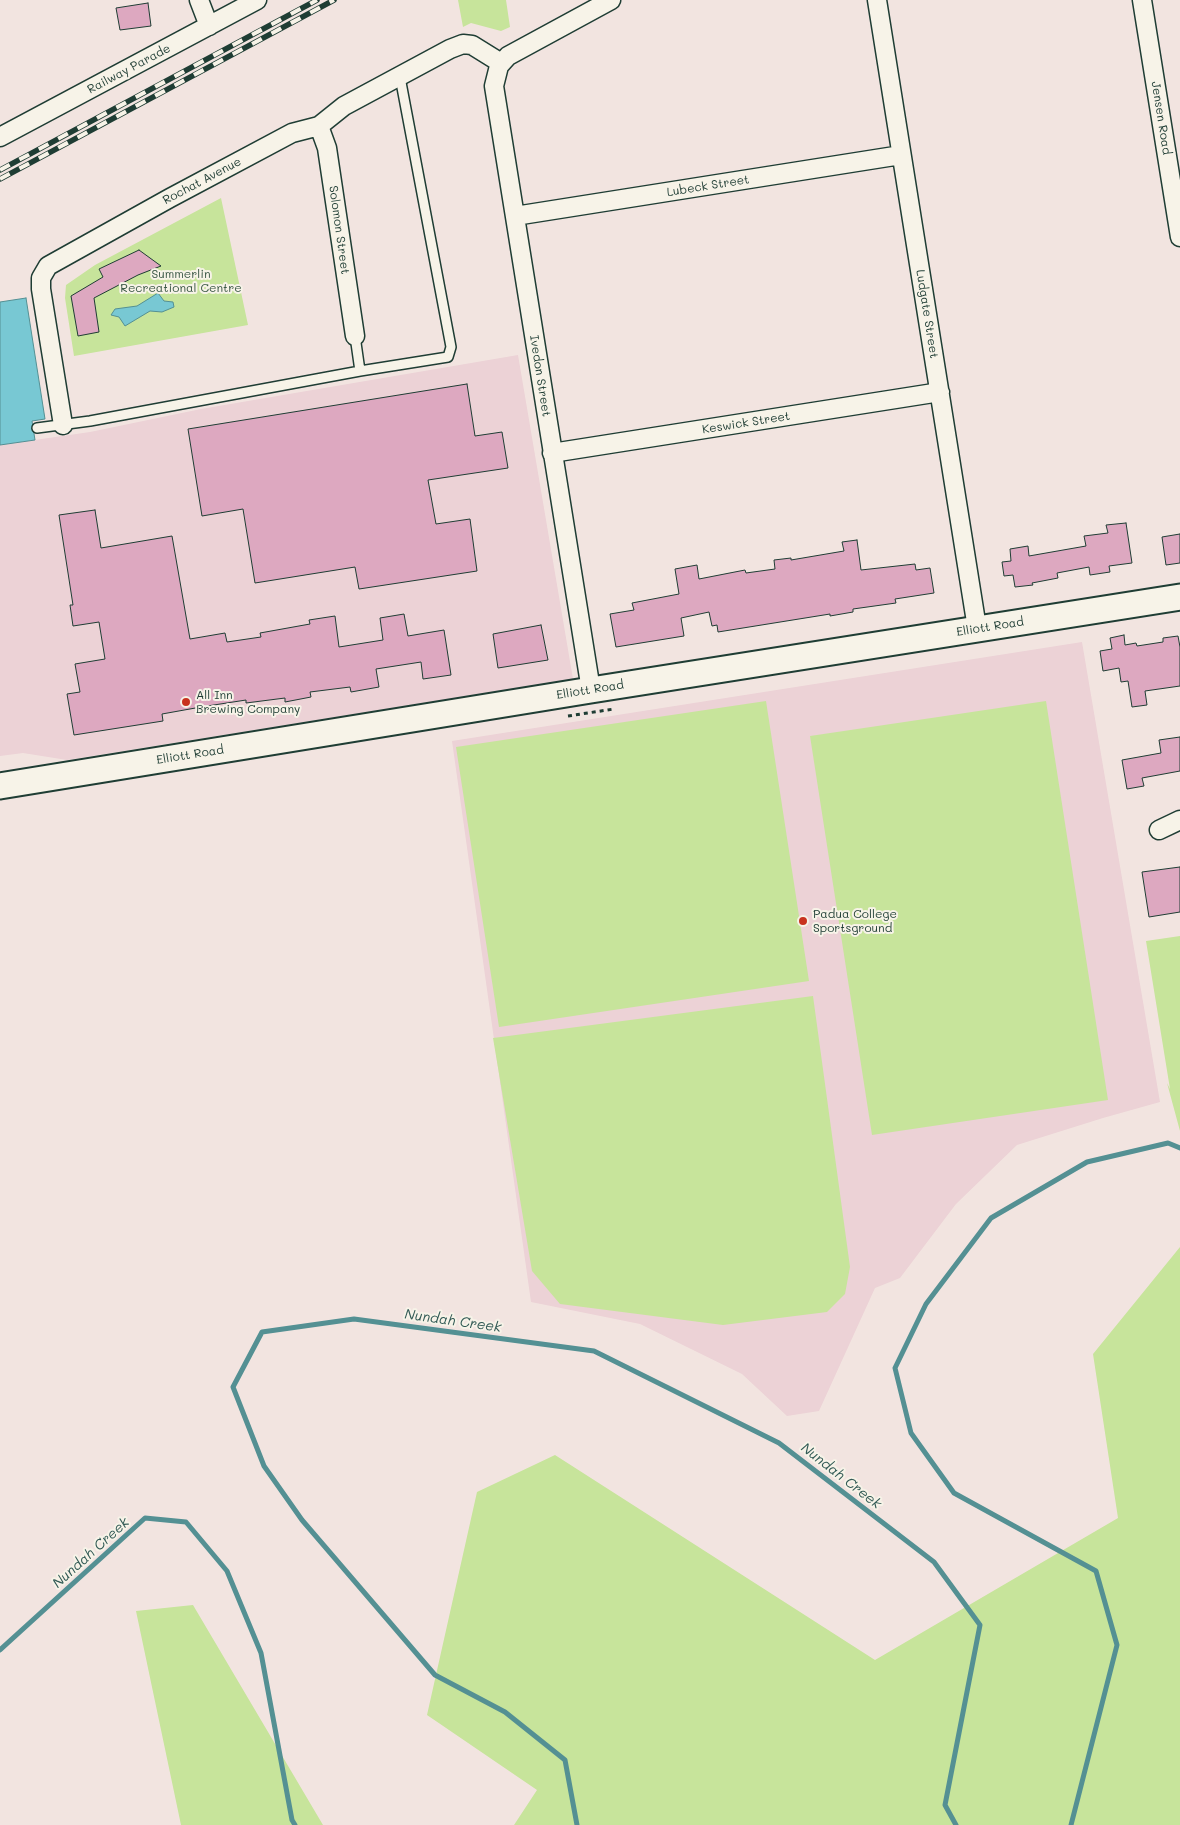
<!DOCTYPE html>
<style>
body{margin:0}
canvas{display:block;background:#f2e4e0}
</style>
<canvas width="1180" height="1825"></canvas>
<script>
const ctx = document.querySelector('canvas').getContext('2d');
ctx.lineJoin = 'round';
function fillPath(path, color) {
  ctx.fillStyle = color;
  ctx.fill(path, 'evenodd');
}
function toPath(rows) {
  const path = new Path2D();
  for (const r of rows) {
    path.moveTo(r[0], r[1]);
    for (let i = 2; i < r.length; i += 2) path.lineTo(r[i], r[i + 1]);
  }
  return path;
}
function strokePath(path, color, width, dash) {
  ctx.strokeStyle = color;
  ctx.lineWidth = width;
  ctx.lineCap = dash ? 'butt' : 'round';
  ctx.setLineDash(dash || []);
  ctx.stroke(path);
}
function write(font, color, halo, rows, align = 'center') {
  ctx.font = font + ' Mali,sans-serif';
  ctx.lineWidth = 4;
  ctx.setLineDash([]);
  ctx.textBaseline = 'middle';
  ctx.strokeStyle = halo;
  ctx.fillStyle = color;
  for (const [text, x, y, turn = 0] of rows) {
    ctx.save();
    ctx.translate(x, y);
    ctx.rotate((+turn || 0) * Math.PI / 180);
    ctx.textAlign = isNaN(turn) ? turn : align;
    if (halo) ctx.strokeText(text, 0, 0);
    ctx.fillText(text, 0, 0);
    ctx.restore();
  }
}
fillPath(toPath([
 [518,355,573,679,67,760,23,753,0,756,0,445,90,432,201,409],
 [1082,642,1160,1102,1103,1118,1017,1145,956,1204,900,1278,875,1288,819,1411,787,1416,742,1374,640,1324,531,1302,452,741]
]), '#ecd2d6');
fillPath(toPath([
 [458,0,506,0,510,27,501,31,471,23,463,27],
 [221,198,248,325,74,356,65,298,66,285,95,265],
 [766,701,809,981,499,1027,456,747],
 [1046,701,1108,1100,872,1135,810,736],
 [1180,936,1180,1131,1167,1083,1170,1089,1146,941],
 [813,996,850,1267,845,1294,827,1312,723,1325,560,1304,532,1271,493,1038],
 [1180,1247,1180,1825,514,1825,537,1790,427,1715,477,1492,555,1455,875,1660,1118,1518,1093,1354],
 [193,1605,323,1825,181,1825,136,1611]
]), '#c7e49b');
const water = toPath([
 [158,293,164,301,173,302,174,307,162,312,150,311,125,326,119,317,111,315,115,309,137,306,158,293],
 [26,298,45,419,32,421,35,440,0,445,0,302,26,298]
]);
fillPath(water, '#78c8d3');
strokePath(water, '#549093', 1);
strokePath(toPath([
 [0,1650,145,1518,186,1522,227,1571,261,1653,292,1820,295,1825],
 [577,1825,565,1760,505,1712,435,1675,302,1520,264,1466,233,1387,262,1332,354,1319,594,1351,779,1443,934,1562,980,1625,945,1805,956,1825],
 [1071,1825,1117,1645,1096,1571,954,1493,911,1433,895,1368,926,1304,991,1218,1087,1162,1168,1143,1180,1148]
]), '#549093', 5);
const building = toPath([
 [148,3,151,26,120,30,116,8,148,3],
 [139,250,161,266,138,275,94,298,99,332,78,336,71,296,103,277,99,269,139,250],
 [467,384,475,436,502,432,508,468,428,480,436,524,470,519,477,571,359,589,355,567,255,583,243,509,202,516,188,429,467,384],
 [95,510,101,548,172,536,190,639,225,633,227,642,261,637,260,633,310,624,309,620,335,616,339,647,383,640,380,618,404,614,408,636,444,630,451,675,423,679,421,662,376,669,379,687,351,692,350,687,310,692,311,697,285,702,285,698,246,703,246,700,201,707,162,714,163,721,74,735,67,694,80,692,75,664,105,659,99,622,73,626,70,605,73,605,59,515,95,510],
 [1126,523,1132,563,1109,566,1110,572,1090,575,1089,567,1057,573,1058,578,1032,583,1033,585,1015,587,1013,575,1004,576,1002,562,1011,561,1010,549,1028,546,1029,556,1086,546,1084,536,1108,533,1106,525,1126,523],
 [1180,534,1180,563,1166,565,1162,537,1180,534],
 [857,540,861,570,915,564,916,570,930,568,934,593,895,599,896,603,853,609,853,612,830,616,830,614,718,632,717,625,712,626,709,612,681,618,684,636,616,647,610,614,634,610,632,603,679,594,675,569,697,565,699,579,745,570,746,573,775,569,774,560,791,558,791,560,844,551,842,542,857,540],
 [541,625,548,660,498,668,493,634,541,625],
 [1124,635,1125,645,1136,643,1137,646,1163,642,1163,638,1178,636,1180,647,1180,686,1145,691,1147,705,1132,707,1128,681,1121,682,1119,668,1103,671,1100,651,1112,649,1110,638,1124,635],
 [1180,737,1180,771,1142,778,1144,786,1127,789,1122,760,1161,753,1159,740,1180,737],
 [1180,867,1180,912,1149,917,1142,872,1180,867]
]);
fillPath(building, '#dda8c0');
strokePath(building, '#1f3d34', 1);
const lane = toPath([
 [360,371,448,357,451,347,400,77],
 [37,428,90,421,360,371,355,336]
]);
const street = toPath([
 [199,0,209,26],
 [877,0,977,628],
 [1142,0,1180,237],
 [319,126,327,148,355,336],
 [0,137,257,0],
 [515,216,901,155],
 [63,425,41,289,41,278,48,266,170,198,292,133,319,126,344,106,450,49,463,44,472,45,501,63],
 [552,453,940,392],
 [591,690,494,86,499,66,508,56,611,0],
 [1159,830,1180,820]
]);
const secondary = toPath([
 [0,786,591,690,1180,597]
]);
strokePath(lane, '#1f3d34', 12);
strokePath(street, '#1f3d34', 21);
strokePath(secondary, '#1f3d34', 29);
strokePath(toPath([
 [568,716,614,709]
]), '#1f3d34', 3, [4, 4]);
strokePath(lane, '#f7f3e8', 9);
strokePath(street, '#f7f3e8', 18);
strokePath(secondary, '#f7f3e8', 25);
const rail = toPath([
 [0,170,317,0],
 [0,179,334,0]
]);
strokePath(rail, '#1f3d34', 5.5);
strokePath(rail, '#f7f3e8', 4, [11]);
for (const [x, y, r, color] of [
 [186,702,5,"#c8321e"],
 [803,921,5,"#c8321e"]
]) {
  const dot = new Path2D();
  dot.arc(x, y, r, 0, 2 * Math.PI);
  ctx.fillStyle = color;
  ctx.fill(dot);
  strokePath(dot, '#f7f3e8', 2);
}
write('12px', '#1f3d34', '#f7f3e8', [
 ["Railway Parade",129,69,-28],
 ["Jensen Road",1161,118,81],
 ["Rochat Avenue",202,181,-28],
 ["Lubeck Street",708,186,-9],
 ["Solomon Street",339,230,82],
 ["Ludgate Street",927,314,81],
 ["Ivedon Street",540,376,81],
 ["Keswick Street",746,423,-9],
 ["Elliott Road",990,627,-9],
 ["Elliott Road",590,690,-9],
 ["Elliott Road",190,755,-9]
]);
write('12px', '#385643', '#f7f3e8', [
 ["Summerlin",181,274],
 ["Recreational Centre",181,288]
]);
write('12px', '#1f3d34', '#f7f3e8', [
 ["All Inn",196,695],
 ["Brewing Company",196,709],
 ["Padua College",813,914],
 ["Sportsground",813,928]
], 'left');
write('italic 14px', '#315954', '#f7f3e8', [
 ["Nundah Creek",453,1321,8],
 ["Nundah Creek",841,1476,38],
 ["Nundah Creek",91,1553,-42]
]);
</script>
